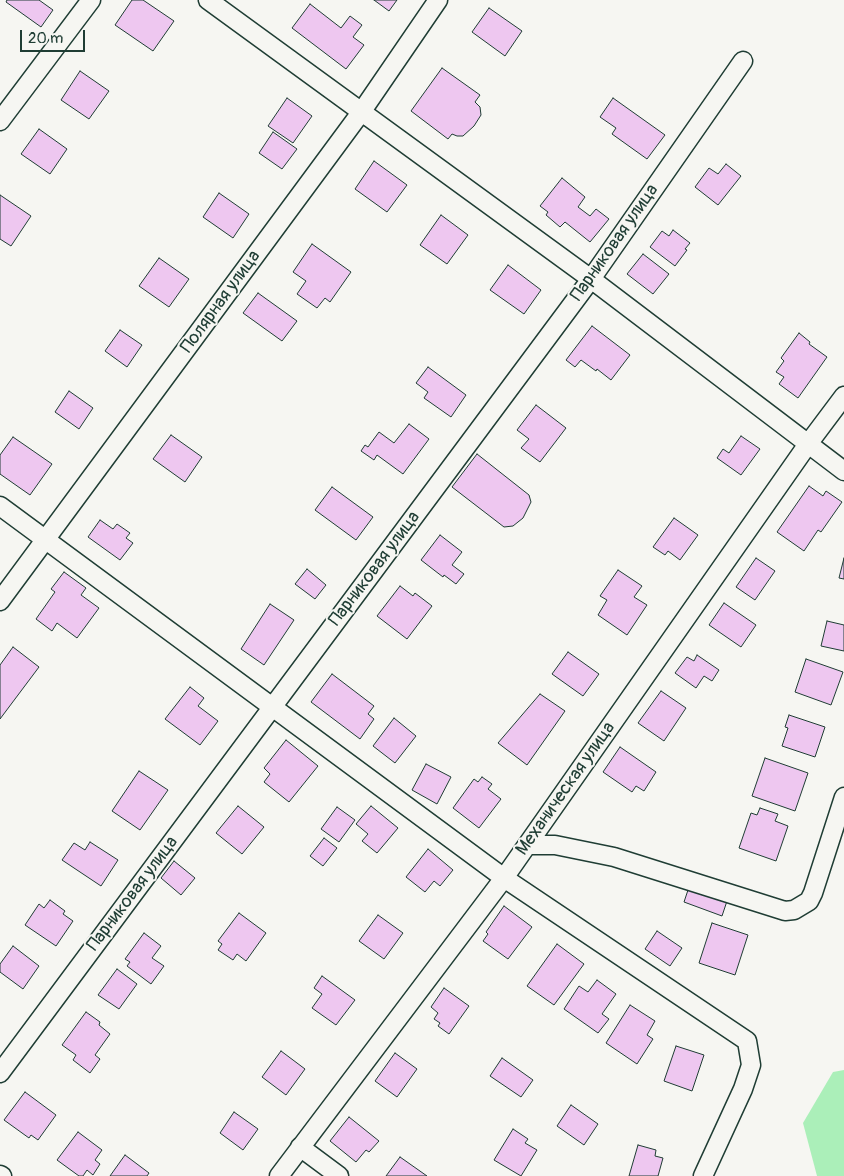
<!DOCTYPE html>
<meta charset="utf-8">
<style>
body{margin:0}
#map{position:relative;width:844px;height:1176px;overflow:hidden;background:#f6f6f2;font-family:Pangolin,sans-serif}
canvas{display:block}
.scale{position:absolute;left:20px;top:30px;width:65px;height:22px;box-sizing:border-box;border:2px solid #1f3d34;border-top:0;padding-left:6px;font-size:15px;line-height:18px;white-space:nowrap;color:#1f3d34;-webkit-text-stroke:4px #f6f6f2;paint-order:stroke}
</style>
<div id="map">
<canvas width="844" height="1176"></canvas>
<div class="scale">20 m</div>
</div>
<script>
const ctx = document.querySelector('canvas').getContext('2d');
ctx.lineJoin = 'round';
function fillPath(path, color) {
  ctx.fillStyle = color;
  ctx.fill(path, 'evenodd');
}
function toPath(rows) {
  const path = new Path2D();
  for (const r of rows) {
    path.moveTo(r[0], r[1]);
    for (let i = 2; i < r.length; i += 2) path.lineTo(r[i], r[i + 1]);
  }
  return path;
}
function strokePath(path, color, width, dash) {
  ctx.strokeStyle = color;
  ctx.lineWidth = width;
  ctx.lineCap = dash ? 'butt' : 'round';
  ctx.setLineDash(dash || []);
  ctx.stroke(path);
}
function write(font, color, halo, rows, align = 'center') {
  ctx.font = font + ' Pangolin,sans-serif';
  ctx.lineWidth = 4;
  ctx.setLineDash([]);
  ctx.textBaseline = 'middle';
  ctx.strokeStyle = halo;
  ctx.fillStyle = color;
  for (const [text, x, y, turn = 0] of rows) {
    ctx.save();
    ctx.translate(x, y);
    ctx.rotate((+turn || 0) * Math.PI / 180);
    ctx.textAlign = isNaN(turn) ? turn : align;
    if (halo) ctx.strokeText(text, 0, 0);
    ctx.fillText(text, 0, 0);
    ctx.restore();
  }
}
fillPath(toPath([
 [844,1070,844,1176,817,1176,803,1123,833,1072]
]), '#abefb9');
const building = toPath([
 [7,0,39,0,53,10,41,27,6,2,7,0],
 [132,0,143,0,174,21,153,51,115,25,132,0],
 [374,0,397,0,389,11,374,0],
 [310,4,341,28,350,16,362,25,353,37,364,45,346,69,292,28,310,4],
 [489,8,522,31,505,56,472,32,489,8],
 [442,68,480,95,475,102,480,107,481,115,474,126,463,136,457,136,452,134,448,139,411,111,442,68],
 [80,71,109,91,89,119,61,100,80,71],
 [287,98,312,116,293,143,268,126,287,98],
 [613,98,665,135,647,159,612,134,616,128,600,117,613,98],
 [39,129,67,149,50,174,21,154,39,129],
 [273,132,297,149,282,169,259,153,273,132],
 [374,161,407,185,387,212,355,189,374,161],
 [726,164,741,176,718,205,695,187,709,168,718,174,726,164],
 [562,178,585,197,578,207,590,216,596,209,609,219,590,242,565,222,560,227,546,215,548,212,540,206,562,178],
 [219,193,249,214,233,238,203,217,219,193],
 [0,195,31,216,11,246,0,239,0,195],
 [441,215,468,235,447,264,420,245,441,215],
 [673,230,690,243,685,249,687,250,675,266,650,247,662,231,669,236,673,230],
 [312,244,351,272,330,302,325,298,317,308,297,294,306,281,293,272,312,244],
 [643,254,669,274,653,294,627,274,643,254],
 [159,258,189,279,169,307,139,286,159,258],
 [508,265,541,290,524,314,490,290,508,265],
 [258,293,297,321,282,341,243,313,258,293],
 [592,326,630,355,611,380,597,369,596,371,581,360,575,367,566,360,592,326],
 [120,330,142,345,127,367,105,351,120,330],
 [799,333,810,342,809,344,827,357,798,398,779,384,784,377,776,372,784,361,781,358,799,333],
 [428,367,466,395,451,417,424,398,428,392,416,383,428,367],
 [69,391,93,408,79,429,55,412,69,391],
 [536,405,566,428,540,462,521,448,529,439,517,430,536,405],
 [409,424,429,439,403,474,377,455,374,460,361,451,365,445,368,447,379,432,394,443,409,424],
 [171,435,202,457,185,482,153,459,171,435],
 [741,436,760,449,741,475,717,458,723,449,729,453,741,436],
 [13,437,52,464,30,495,0,474,0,455,13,437],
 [477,454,529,495,531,502,523,518,513,526,504,527,452,487,477,454],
 [809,486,823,496,826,491,842,502,821,532,818,530,804,551,777,532,809,486],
 [332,487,373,517,356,540,315,510,332,487],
 [674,518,698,535,680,560,668,551,665,555,653,547,674,518],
 [100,520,113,529,117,524,130,533,126,538,133,543,120,560,88,537,100,520],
 [440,535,462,552,452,565,464,574,456,584,444,575,443,577,421,560,440,535],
 [756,558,775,571,755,600,736,587,756,558],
 [844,558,844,579,839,578,844,558],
 [307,569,326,585,315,599,295,584,307,569],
 [618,570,642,586,634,597,647,605,627,635,598,615,607,600,600,596,618,570],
 [64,572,86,588,81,595,99,608,77,638,57,623,52,631,36,619,55,592,51,589,64,572],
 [400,586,413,596,415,593,432,606,407,639,377,616,400,586],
 [724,603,756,625,741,647,709,625,724,603],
 [270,604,294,620,264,665,241,649,270,604],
 [827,621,844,625,844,651,821,646,827,621],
 [13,647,39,667,0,719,0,665,13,647],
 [568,652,599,674,583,696,552,674,568,652],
 [697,655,719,670,712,681,704,676,696,688,675,673,687,657,694,661,697,655],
 [806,659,843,672,831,705,795,692,806,659],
 [332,674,374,706,368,714,374,719,360,739,311,702,332,674],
 [190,687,204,698,198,706,218,721,200,745,165,719,190,687],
 [661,691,686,708,664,741,638,723,661,691],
 [540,694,565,711,527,765,498,743,540,694],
 [789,715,825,727,815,757,782,746,788,728,785,727,789,715],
 [394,718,416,736,395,763,373,746,394,718],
 [286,740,318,766,289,802,264,782,270,774,264,768,286,740],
 [620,747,656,772,644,791,636,786,632,792,603,772,620,747],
 [765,758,808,773,795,811,752,796,765,758],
 [426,764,451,777,437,804,412,790,426,764],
 [139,771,168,790,140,830,112,811,139,771],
 [482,777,492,784,488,789,501,799,479,828,453,808,474,779,478,782,482,777],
 [238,806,264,827,242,854,216,833,238,806],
 [371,806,398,828,377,853,362,841,368,834,356,824,371,806],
 [337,807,355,820,339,842,321,829,337,807],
 [760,808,778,814,775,821,788,826,776,861,739,848,751,813,757,815,760,808],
 [324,838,337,848,323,866,310,856,324,838],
 [90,842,118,860,101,886,62,860,74,843,85,850,90,842],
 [428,849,453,870,440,886,434,881,425,892,406,877,428,849],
 [174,861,195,878,181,895,161,878,174,861],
 [689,887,727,901,722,916,684,902,689,887],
 [50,900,65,911,63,914,73,921,56,946,25,925,39,904,44,908,50,900],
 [504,906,532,927,508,959,483,941,488,934,486,932,504,906],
 [239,913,266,933,246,961,237,954,233,960,218,950,222,944,218,941,239,913],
 [378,915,403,933,384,959,359,941,378,915],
 [712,923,748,935,735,975,699,963,712,923],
 [657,931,682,948,670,966,645,949,657,931],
 [144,933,161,946,152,958,164,966,151,984,127,966,130,962,125,959,144,933],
 [557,944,584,964,554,1005,527,986,557,944],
 [13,946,39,966,23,989,0,972,0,964,13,946],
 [117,969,137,984,119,1009,98,995,117,969],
 [322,976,355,1000,336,1025,312,1008,322,994,314,988,322,976],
 [597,980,616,994,602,1014,609,1019,598,1033,564,1009,579,986,588,992,597,980],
 [444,988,469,1006,449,1034,438,1026,440,1023,434,1019,438,1013,431,1007,444,988],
 [630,1005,655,1021,647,1035,653,1039,637,1064,606,1043,630,1005],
 [86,1012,100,1022,99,1025,110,1034,95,1055,100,1059,90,1073,73,1060,76,1055,62,1045,86,1012],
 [676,1046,704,1055,692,1091,664,1081,676,1046],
 [281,1051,305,1069,286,1095,262,1077,281,1051],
 [395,1053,417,1069,397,1097,375,1081,395,1053],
 [502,1058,533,1080,521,1097,490,1076,502,1058],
 [25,1092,56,1115,38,1140,31,1135,29,1138,4,1120,25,1092],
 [571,1105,598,1124,584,1145,557,1126,571,1105],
 [234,1112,258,1129,243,1150,220,1133,234,1112],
 [349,1117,379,1141,369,1152,366,1150,356,1162,330,1141,349,1117],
 [513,1129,528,1139,525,1143,537,1150,521,1176,494,1160,513,1129],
 [78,1132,102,1150,95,1160,100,1164,93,1175,87,1170,83,1176,79,1176,57,1160,78,1132],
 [638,1145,656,1150,655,1156,663,1158,658,1176,629,1176,638,1145],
 [125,1155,149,1173,147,1176,110,1176,125,1155],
 [400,1157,427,1176,386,1176,400,1157]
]);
fillPath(building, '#eec7f0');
strokePath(building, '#1f3d34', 1);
const minor = toPath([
 [208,0,591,279,844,471],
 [0,121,91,0],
 [0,506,504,878,747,1041,751,1065,743,1089,703,1176],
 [0,601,362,111,438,0],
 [527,845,555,845,614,857,785,911,794,910,809,901,813,893,844,797],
 [0,1073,591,279,743,61],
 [300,1147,339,1176],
 [0,1175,2,1176],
 [279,1176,504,878,808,444,844,396]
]);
strokePath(minor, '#1f3d34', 21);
strokePath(minor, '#f6f6f2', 18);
write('18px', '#1f3d34', '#f6f6f2', [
 ["Парниковая улица",615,243,-55],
 ["Полярная улица",221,302,-54],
 ["Парниковая улица",375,569,-53],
 ["Механическая улица",566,789,-55],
 ["Парниковая улица",133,894,-53]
]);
</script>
